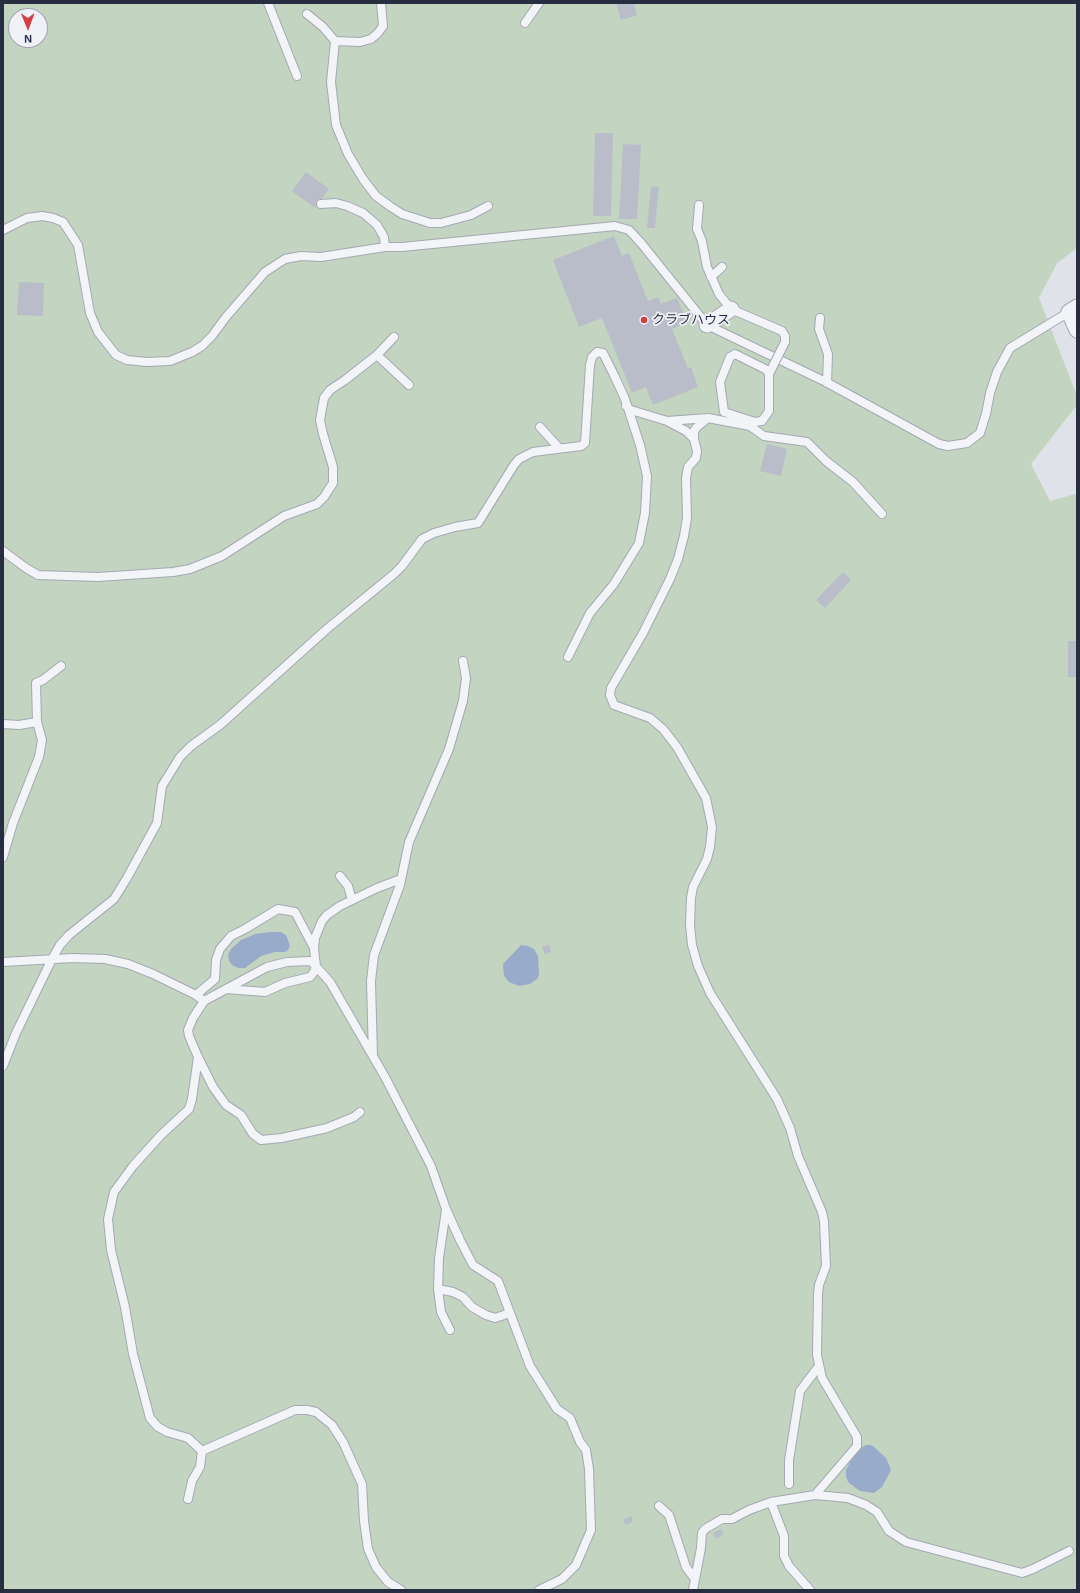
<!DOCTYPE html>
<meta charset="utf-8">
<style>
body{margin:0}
#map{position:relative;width:1080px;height:1593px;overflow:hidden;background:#e0e2e9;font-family:Helvetica,sans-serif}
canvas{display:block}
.frame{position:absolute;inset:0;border:4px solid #272e42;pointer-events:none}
.north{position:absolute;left:8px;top:8px;width:40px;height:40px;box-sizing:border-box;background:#eff1f7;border:1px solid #9fa3af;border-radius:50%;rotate:179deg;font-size:11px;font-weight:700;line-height:16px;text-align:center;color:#272e42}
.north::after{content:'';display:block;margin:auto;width:14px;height:18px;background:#d53e42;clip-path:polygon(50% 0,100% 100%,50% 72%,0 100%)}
</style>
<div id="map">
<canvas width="1080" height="1593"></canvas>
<div class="frame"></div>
<div class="north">N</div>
</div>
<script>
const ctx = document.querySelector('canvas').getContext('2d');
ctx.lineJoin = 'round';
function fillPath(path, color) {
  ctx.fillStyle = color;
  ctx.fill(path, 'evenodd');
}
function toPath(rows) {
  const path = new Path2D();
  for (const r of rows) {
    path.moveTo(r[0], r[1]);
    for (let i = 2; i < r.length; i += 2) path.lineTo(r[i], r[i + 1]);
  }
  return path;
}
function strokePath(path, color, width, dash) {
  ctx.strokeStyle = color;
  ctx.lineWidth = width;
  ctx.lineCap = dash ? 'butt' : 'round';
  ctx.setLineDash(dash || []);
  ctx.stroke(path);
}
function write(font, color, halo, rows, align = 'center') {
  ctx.font = font + ' Helvetica,"Noto Sans JP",sans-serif';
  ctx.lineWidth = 3.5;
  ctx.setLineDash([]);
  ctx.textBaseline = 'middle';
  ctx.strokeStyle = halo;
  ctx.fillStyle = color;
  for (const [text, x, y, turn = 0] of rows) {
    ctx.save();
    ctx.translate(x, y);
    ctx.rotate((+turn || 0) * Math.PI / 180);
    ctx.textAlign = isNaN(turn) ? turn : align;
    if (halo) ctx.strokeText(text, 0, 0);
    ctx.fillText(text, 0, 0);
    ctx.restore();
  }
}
fillPath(toPath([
 [3,3,1077,3,1077,248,1057,263,1039,298,1077,396,1077,405,1031,464,1050,501,1075,494,1077,496,1077,1590,3,1590],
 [16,16,40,16,40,40,16,40]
]), '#c3d4c0');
fillPath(toPath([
 [270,932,281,932,286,935,290,946,288,950,285,952,275,952,261,956,245,968,238,968,232,965,229,961,228,955,231,949,241,940,255,934],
 [521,945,528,946,534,949,538,956,539,975,537,979,530,984,519,986,509,982,504,976,503,964],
 [866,1445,871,1445,874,1447,886,1458,891,1470,882,1487,874,1493,860,1491,848,1482,846,1476,846,1470,851,1460,861,1448]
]), '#99abcb');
fillPath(toPath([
 [616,3,634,3,637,15,621,20],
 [595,133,613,133,611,216,593,216],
 [623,144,641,145,637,219,619,219],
 [306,172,329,189,315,208,292,191],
 [651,186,659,187,655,228,647,228],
 [614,236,622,256,629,253,648,301,658,297,661,304,677,298,687,322,672,329,688,368,691,367,698,387,653,405,646,387,632,393,602,318,579,327,553,260],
 [19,282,44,283,43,316,17,315],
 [767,444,787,449,781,476,760,471],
 [843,572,851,580,825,608,816,600],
 [1068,641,1077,641,1077,677,1068,677],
 [549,945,551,952,545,954,542,947],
 [631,1516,633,1521,626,1525,623,1520],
 [721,1529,724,1534,716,1539,713,1533]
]), '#b9bdca');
const service = toPath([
 [268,3,297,76],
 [307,14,323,27,335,41,360,42,371,39,378,33,383,26,381,3],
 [525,23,539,3],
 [335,41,331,82,336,125,348,154,363,179,376,196,391,207,402,214,430,223,441,223,471,215,488,206],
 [321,204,336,203,347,206,363,213,377,225,384,237,385,247],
 [699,205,697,229,702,241,707,267,719,294,731,309,782,331,785,336,785,342],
 [3,230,27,218,42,216,53,218,63,222,78,245,90,313,98,332,116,355,127,360,147,362,170,361,192,352,202,346,212,336,226,317,265,272,285,259,301,256,321,257,385,247,402,247,615,226,629,230,641,243,707,325,826,382,939,444,948,446,967,443,980,433,986,414,990,393,997,372,1010,348,1069,312],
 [711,277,722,267],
 [820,318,819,329,828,354,827,383],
 [377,355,409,385],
 [769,374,767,370,735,354,730,357,720,382,724,412,755,422,762,421,769,411,769,374,772,368],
 [626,406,631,410,667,421,708,418,750,426,764,436,807,442,826,461,853,482,882,514],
 [667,421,686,431,694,439,697,451,696,458,688,467,686,478,687,518,684,536,678,559,670,579,643,633,611,688,610,695,614,705,650,718,663,729,677,747,706,798,712,827,710,847,707,859,693,887,691,898,690,925,692,945,698,966,710,993,777,1099,790,1128,798,1156,822,1212,824,1221,826,1266,819,1285,818,1294,817,1355,822,1378,857,1437,857,1446,815,1495],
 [540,427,559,448],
 [694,439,694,431,697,427,708,418],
 [3,551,26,568,38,575,98,577,173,572,190,569,222,556,284,516,317,504,324,497,333,483,333,467,323,434,320,420,324,398,330,390,345,380,377,355,394,337],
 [3,724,19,725,37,722,36,683,43,680,61,666],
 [3,857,13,823,39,757,42,740,37,722],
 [340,876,348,886,352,900],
 [3,962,73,958,105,959,128,964,153,974,196,995,204,1001],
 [226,989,265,992,285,983,310,977,314,972,316,966,314,949,315,938,322,921,327,915,340,906,377,888,401,879],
 [196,995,215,979,216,960,220,949,231,936,245,929,278,909,295,912,314,948],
 [373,1056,371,981,374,955,400,885,409,842,449,749,463,701,466,678,463,661],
 [198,1057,213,1087,226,1105,241,1115,253,1134,261,1140,282,1138,327,1128,354,1117,360,1112],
 [3,1066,16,1033,52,959,60,945,69,935,114,899,127,878,157,823,162,786,180,757,191,746,220,725,328,628,394,574,402,566,422,539,434,533,455,527,478,523,514,465,519,459,533,452,581,446,585,443,590,365,592,357,597,352,603,353,614,375,625,399,640,445,647,476,645,513,639,543,614,584,590,613,568,657],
 [446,1210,439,1258,438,1289,441,1312,450,1330],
 [438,1289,453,1292,463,1297,472,1307,486,1315,495,1318,510,1313],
 [202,1451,188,1438,167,1432,158,1427,150,1418,133,1354,125,1307,111,1250,108,1219,114,1192,133,1166,161,1135,189,1109,192,1099,198,1057,189,1036,188,1030,193,1018,204,1001,267,967,287,962,310,961,313,963,330,982,385,1077,431,1166,446,1209,460,1240,473,1265,498,1281,530,1366,557,1409,570,1418,580,1442,586,1450,589,1469,591,1530,576,1565,562,1579,539,1590],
 [789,1484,789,1460,800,1391,819,1366],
 [188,1499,192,1481,200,1467,202,1451,295,1410,307,1410,316,1412,332,1425,343,1442,362,1484,364,1521,368,1549,376,1567,388,1582,401,1590],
 [771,1502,784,1536,784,1556,789,1566,810,1590],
 [659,1506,669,1515,686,1567,695,1579],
 [693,1590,701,1548,702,1533,705,1529,722,1519,732,1519,749,1510,771,1502,815,1495,848,1498,866,1505,877,1512,889,1531,906,1542,1022,1573,1033,1569,1069,1551]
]);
const minor = toPath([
 [1077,307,1069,312,1077,330],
 [707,325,731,309]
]);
strokePath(service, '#a5a8b4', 10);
strokePath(minor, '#a5a8b4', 17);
strokePath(service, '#f2f4f7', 8);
strokePath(minor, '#f2f4f7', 15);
const serviceBridge = toPath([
 [772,368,785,342]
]);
strokePath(serviceBridge, '#a5a8b4', 10, []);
strokePath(serviceBridge, '#f2f4f7', 8);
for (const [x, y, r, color] of [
 [644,320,4,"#d53e42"]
]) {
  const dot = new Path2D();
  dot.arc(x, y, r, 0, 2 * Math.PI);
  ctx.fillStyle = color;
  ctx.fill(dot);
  strokePath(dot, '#eff1f7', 1.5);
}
write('13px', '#272e42', '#eff1f7', [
 ["クラブハウス",652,320]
], 'left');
</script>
